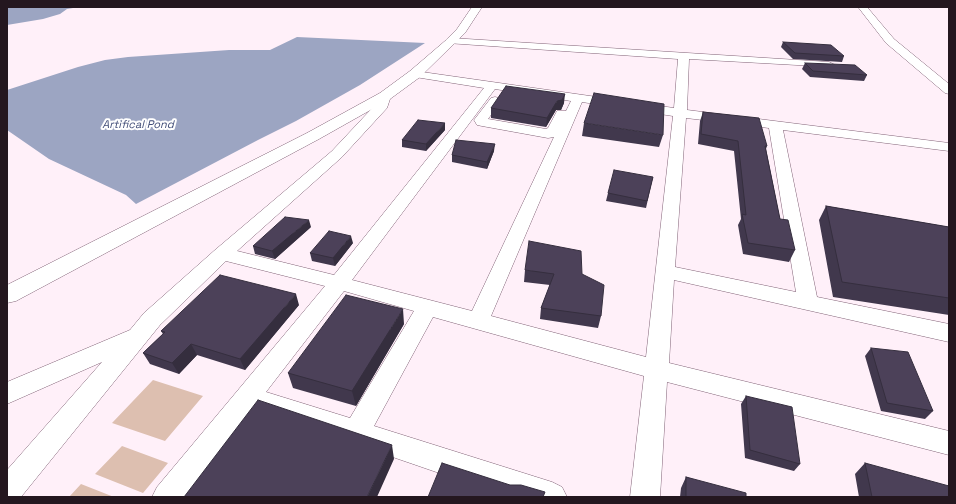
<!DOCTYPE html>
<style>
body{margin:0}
#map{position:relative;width:956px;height:504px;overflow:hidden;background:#fff0f9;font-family:"Space Grotesk",sans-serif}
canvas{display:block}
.frame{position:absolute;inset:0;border:8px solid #24171f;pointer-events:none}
</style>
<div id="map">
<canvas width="956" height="504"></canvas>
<div class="frame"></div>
</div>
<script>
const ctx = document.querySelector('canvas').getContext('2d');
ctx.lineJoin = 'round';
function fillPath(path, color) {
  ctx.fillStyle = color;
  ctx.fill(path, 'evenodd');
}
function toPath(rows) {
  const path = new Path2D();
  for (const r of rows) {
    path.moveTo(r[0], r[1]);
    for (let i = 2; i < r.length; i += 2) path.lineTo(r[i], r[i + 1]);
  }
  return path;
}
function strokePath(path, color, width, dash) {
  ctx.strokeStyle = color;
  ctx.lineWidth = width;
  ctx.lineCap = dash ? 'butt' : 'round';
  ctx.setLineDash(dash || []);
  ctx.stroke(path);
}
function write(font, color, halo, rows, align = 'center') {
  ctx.font = font + ' "Space Grotesk",sans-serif';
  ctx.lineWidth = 4;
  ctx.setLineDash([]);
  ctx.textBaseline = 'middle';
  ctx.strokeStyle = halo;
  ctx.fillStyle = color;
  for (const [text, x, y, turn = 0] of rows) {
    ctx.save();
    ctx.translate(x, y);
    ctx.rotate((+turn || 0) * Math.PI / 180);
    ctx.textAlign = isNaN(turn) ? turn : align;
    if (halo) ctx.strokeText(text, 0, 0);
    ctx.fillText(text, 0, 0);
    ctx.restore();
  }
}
fillPath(toPath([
 [153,380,203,396,165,441,112,423],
 [122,446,168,463,143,493,95,474],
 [81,484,114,497,69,497]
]), '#ddbfb0');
fillPath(toPath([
 [7,7,79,7,67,9,60,14,43,19,7,25],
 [297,37,425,43,360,85,296,121,258,140,136,204,126,195,49,159,7,130,7,90,78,67,105,60,128,57,229,50,270,50]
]), '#9ca5c2');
const minor = toPath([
 [858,7,867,7,894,39,949,84,949,94,945,93,886,43,858,7],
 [451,38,829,62,835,65,833,67,689,59,687,110,949,143,949,151,783,130,817,297,949,324,949,342,674,280,669,363,949,431,949,455,667,382,660,497,630,497,644,376,433,317,374,426,552,482,562,487,567,497,509,497,253,409,185,497,152,497,157,487,325,286,226,261,160,325,21,497,7,497,7,470,102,362,7,404,7,382,130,330,144,313,215,250,332,151,376,104,381,93,389,93,391,96,387,108,342,157,237,251,334,275,484,88,415,77,411,76,409,74,411,72,415,71,674,108,678,59,447,43,446,41,447,39,451,38],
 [495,89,571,101,566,111,557,111,548,128,546,129,488,119,501,101,499,98,495,97,491,98,474,120,477,125,482,126,548,138,554,137,472,311,352,280,495,89],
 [582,102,673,116,646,357,491,316,582,102],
 [686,118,769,128,796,292,675,267,686,118],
 [344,291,414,311,350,418,266,392,344,291]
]);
const tertiary = toPath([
 [472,7,482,7,465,33,420,77,390,99,319,139,16,301,7,303,7,285,307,133,380,93,410,71,445,41,457,29,472,7]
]);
strokePath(minor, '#826377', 1);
strokePath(tertiary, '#826377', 1);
fillPath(minor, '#fff');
fillPath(tertiary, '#fff');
fillPath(toPath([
 [783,42,844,56,842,62,793,59,781,47],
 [805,63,867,75,864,81,810,77,802,69],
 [564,103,561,110,556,110,546,127,491,118,491,108],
 [703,112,767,146,766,149,780,219,795,250,789,262,743,254,738,225,741,219,734,151,698,144,700,121],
 [584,123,663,135,659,147,582,136],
 [445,130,426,151,402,147,402,140],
 [494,151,487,169,452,162,452,155],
 [653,177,646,208,606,201,608,193],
 [826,206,949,227,949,315,833,297,819,220],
 [311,227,275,259,255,254,253,246],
 [353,243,335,266,312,261,310,253],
 [525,270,582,274,601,316,598,328,540,319,541,308,550,285,524,282],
 [299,305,245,370,197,355,179,374,150,364,143,353,163,334,161,331],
 [404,324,356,406,293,388,288,373],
 [871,348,933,411,925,419,881,411,865,356],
 [746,396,800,464,794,471,745,458,741,404],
 [865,463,949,497,859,497,855,474],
 [686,477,746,497,680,497,681,488]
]), '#41384d');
fillPath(toPath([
 [565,94,564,103,561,110,556,110,546,127,547,118,557,101],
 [445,123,445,130,426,151,426,144],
 [495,144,494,151,487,169,487,162],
 [309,220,311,227,275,259,272,251],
 [351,236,353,243,335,266,333,258],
 [296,294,299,305,245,370,240,359],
 [403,309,404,324,356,406,352,391],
 [191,344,197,355,179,374,172,363],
 [392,445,394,459,377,497,367,497]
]), '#352e3e');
const building = toPath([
 [783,42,831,45,844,56,795,53,783,42],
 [805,63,855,65,867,75,813,71,805,63],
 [506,86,565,94,562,100,557,101,547,118,491,108,506,86],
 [594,93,664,104,663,135,584,123,594,93],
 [703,112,759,118,767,146,765,146,780,219,788,220,795,250,748,243,742,214,746,215,738,141,701,134,703,112],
 [418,120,445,123,426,144,402,140,418,120],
 [456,140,495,144,487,162,452,155,456,140],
 [614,170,653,177,647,201,608,193,614,170],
 [826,206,949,227,949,298,842,282,826,206],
 [285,217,309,220,272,251,253,246,285,217],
 [329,231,351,236,333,258,310,253,329,231],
 [529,241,581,251,582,274,604,285,601,316,541,308,554,274,525,270,529,241],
 [220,275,296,294,240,359,191,344,172,363,143,353,165,332,161,331,220,275],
 [346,295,403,309,352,391,288,373,346,295],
 [871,348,908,352,933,411,887,403,871,348],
 [746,396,792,407,800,464,750,450,746,396],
 [258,400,392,445,367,497,184,497,258,400],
 [442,463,510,485,521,485,545,492,543,497,428,497,442,463],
 [865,463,949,486,949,497,872,497,865,463],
 [686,477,746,493,746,497,686,497,686,477]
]);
fillPath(building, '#4c4159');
strokePath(building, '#352e3e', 1);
write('italic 11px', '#414d78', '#fff', [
 ["Artifical Pond",138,125]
]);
</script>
